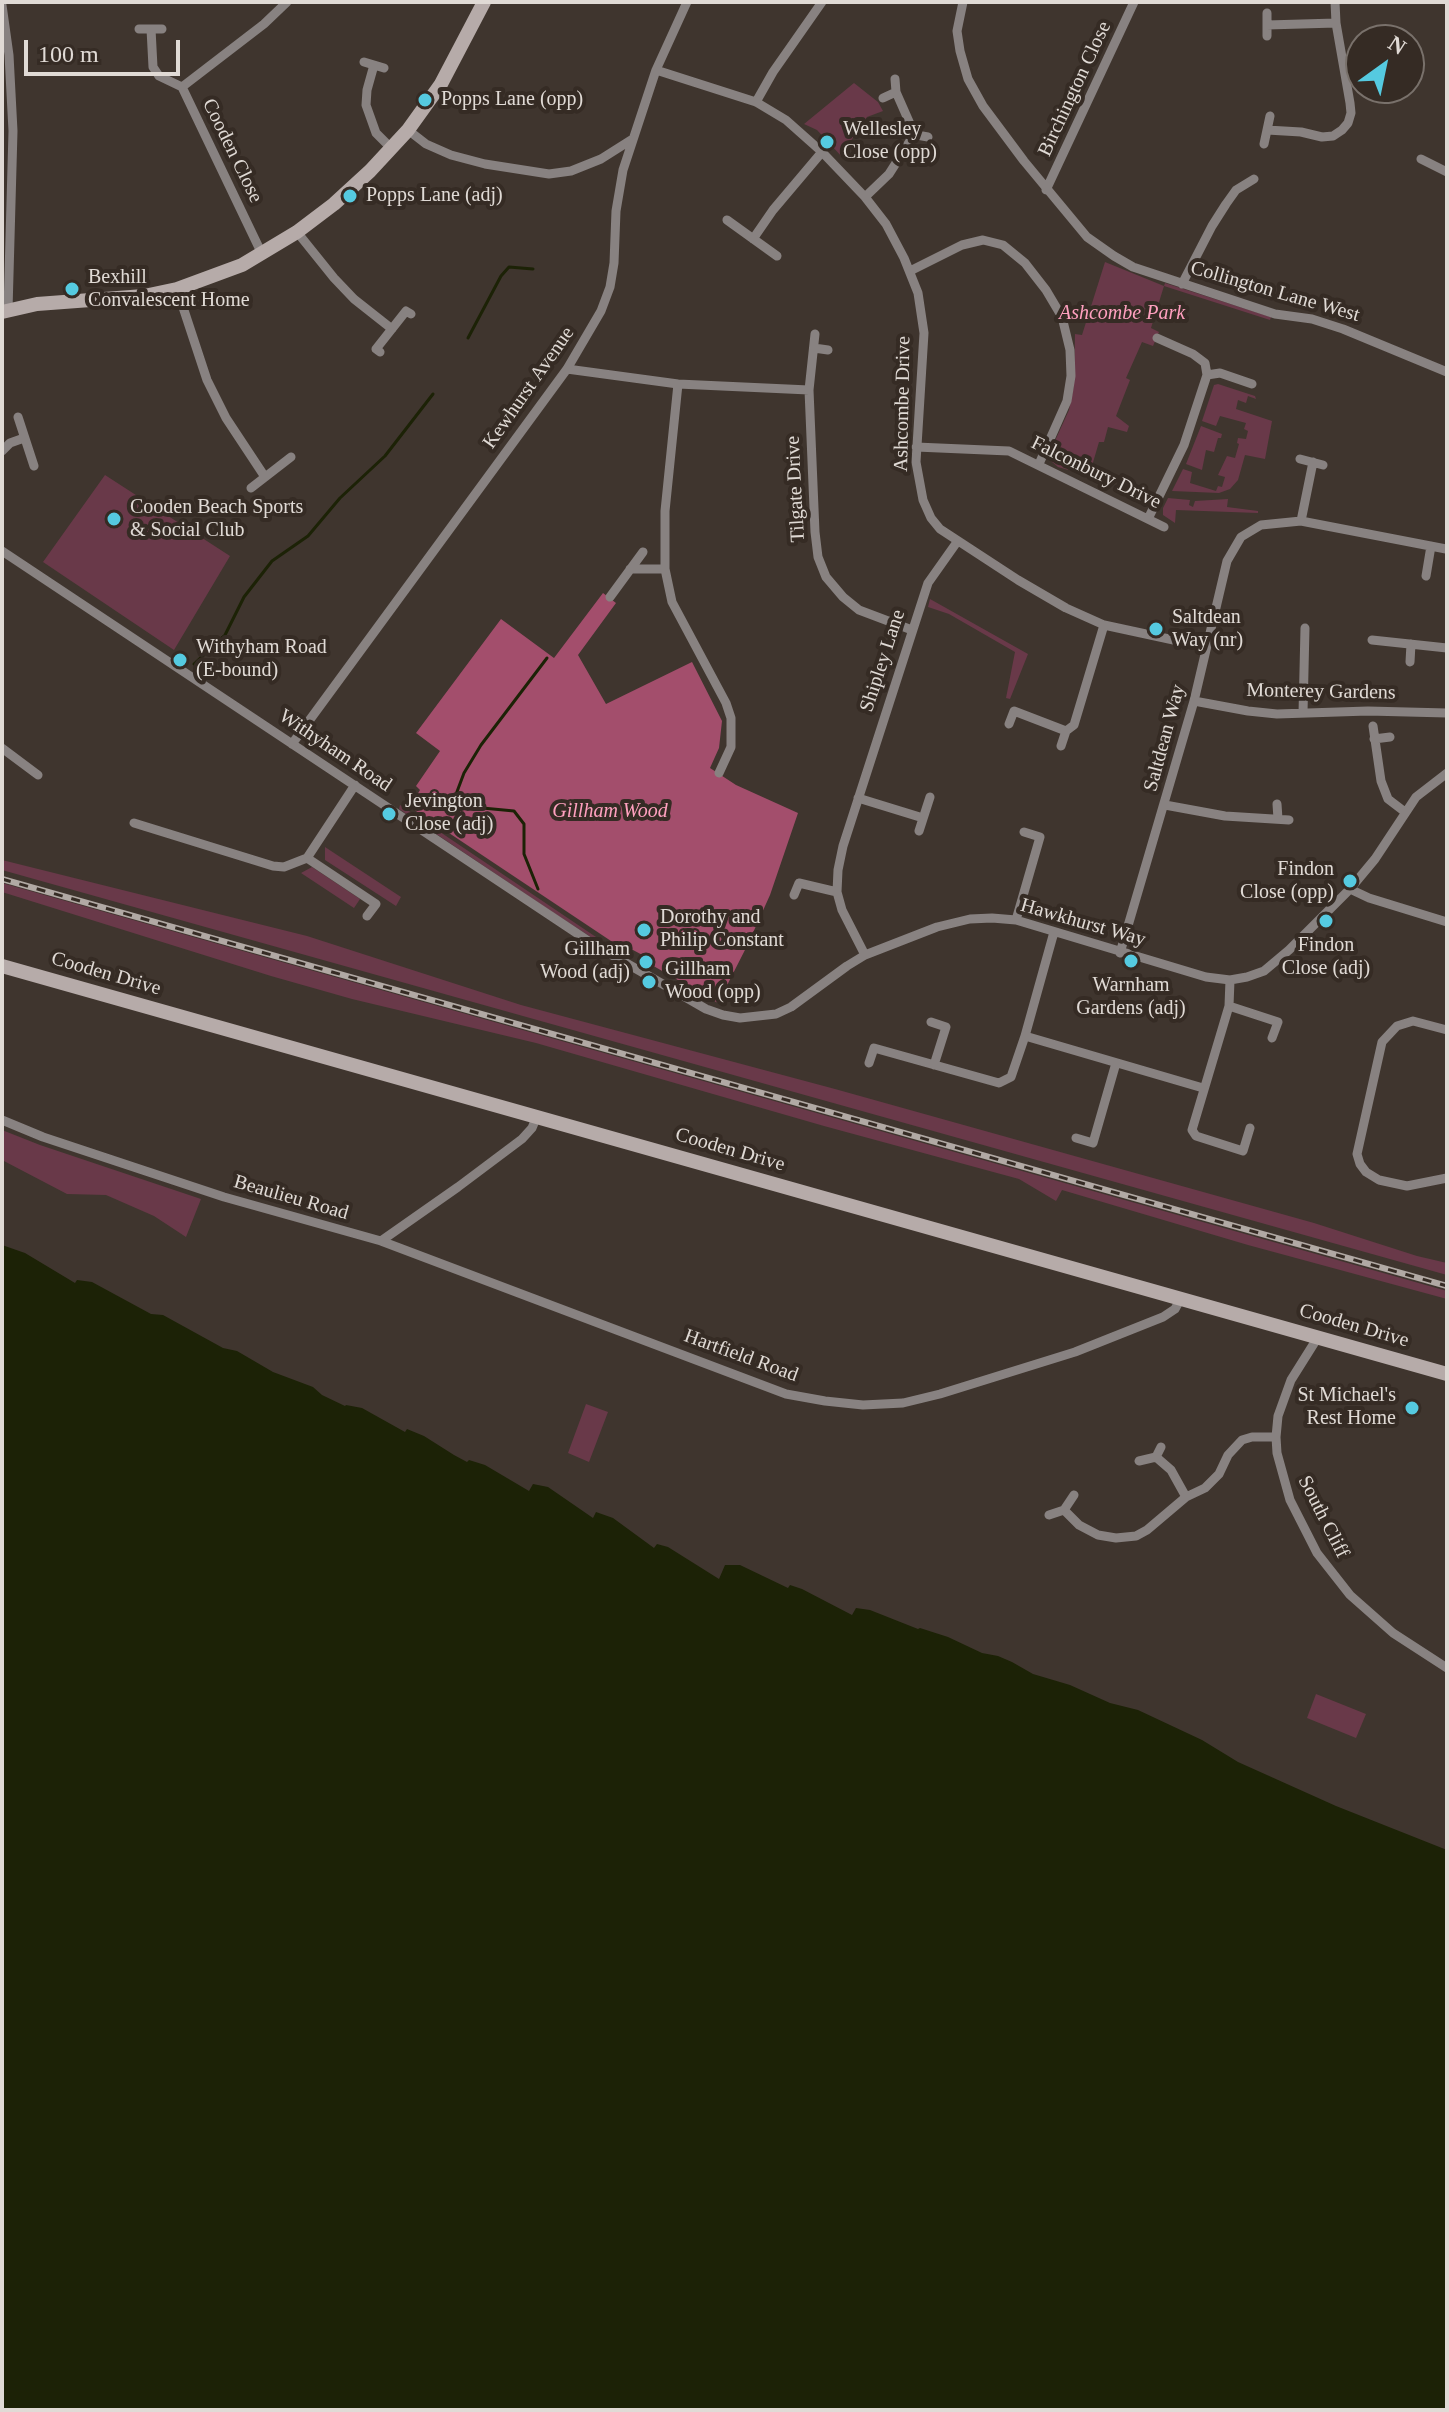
<!DOCTYPE html>
<style>
body{margin:0}
#map{position:relative;width:1449px;height:2412px;overflow:hidden;background:#3f352e;font-family:"Times New Roman",serif}
canvas{display:block}
.frame{position:absolute;inset:0;border:4px solid #e0dad5;pointer-events:none}
.north{position:absolute;left:1345px;top:24px;width:80px;height:80px;box-sizing:border-box;background:#352b24;border:2px solid #79716b;border-radius:50%;rotate:33deg;font-size:22px;font-weight:700;line-height:32px;text-align:center;color:#e0dad5}
.north::after{content:'';display:block;margin:auto;width:28px;height:36px;background:#55cae0;clip-path:polygon(50% 0,100% 100%,50% 72%,0 100%)}
.scale{position:absolute;left:24px;top:40px;width:156px;height:36px;box-sizing:border-box;border:4px solid #e0dad5;border-top:0;padding-left:10px;font-size:24px;line-height:28px;white-space:nowrap;color:#e0dad5;-webkit-text-stroke:6px #352b24;paint-order:stroke}
</style>
<div id="map">
<canvas width="1449" height="2412"></canvas>
<div class="frame"></div>
<div class="north">N</div>
<div class="scale">100 m</div>
</div>
<script>
const ctx = document.querySelector('canvas').getContext('2d');
ctx.lineJoin = 'round';
function fillPath(path, color) {
  ctx.fillStyle = color;
  ctx.fill(path, 'evenodd');
}
function toPath(rows) {
  const path = new Path2D();
  for (const r of rows) {
    path.moveTo(r[0], r[1]);
    for (let i = 2; i < r.length; i += 2) path.lineTo(r[i], r[i + 1]);
  }
  return path;
}
function strokePath(path, color, width, dash) {
  ctx.strokeStyle = color;
  ctx.lineWidth = width;
  ctx.lineCap = dash ? 'butt' : 'round';
  ctx.setLineDash(dash || []);
  ctx.stroke(path);
}
function write(font, color, halo, rows, align = 'center') {
  ctx.font = font + ' "Times New Roman",serif';
  ctx.lineWidth = 8;
  ctx.setLineDash([]);
  ctx.textBaseline = 'middle';
  ctx.strokeStyle = halo;
  ctx.fillStyle = color;
  for (const [text, x, y, turn = 0] of rows) {
    ctx.save();
    ctx.translate(x, y);
    ctx.rotate((+turn || 0) * Math.PI / 180);
    ctx.textAlign = isNaN(turn) ? turn : align;
    if (halo) ctx.strokeText(text, 0, 0);
    ctx.fillText(text, 0, 0);
    ctx.restore();
  }
}
fillPath(toPath([
 [854,83,878,102,883,111,867,117,848,145,843,158,817,130,804,124],
 [1105,262,1164,286,1165,283,1271,317,1270,320,1164,286,1151,328,1159,332,1153,346,1142,342,1126,378,1130,380,1116,416,1129,426,1127,432,1108,427,1104,442,1099,442,1089,476,1058,467,1051,461,1049,454,1069,410,1074,385,1075,334,1082,335],
 [1218,384,1255,396,1256,399,1248,396,1246,403,1238,400,1236,409,1272,421,1265,459,1245,455,1238,480,1230,489,1219,493,1172,491,1183,469,1192,472,1190,483,1216,491,1218,486,1222,487,1225,477,1218,475,1227,456,1235,458,1239,444,1237,443,1238,438,1246,439,1248,431,1244,429,1246,423,1220,416,1216,426,1202,421,1214,385],
 [1201,426,1222,434,1221,438,1218,438,1214,452,1206,450,1202,470,1186,464],
 [105,475,230,556,174,650,43,562],
 [1168,498,1190,500,1189,505,1193,507,1195,501,1228,499,1227,507,1258,511,1258,513,1176,510,1175,523,1163,515,1163,508],
 [930,599,1028,654,1010,699,1006,698,1015,652,949,614,928,607],
 [400,805,593,935,623,954,591,937,554,913,399,809],
 [325,847,401,897,396,906,325,860],
 [2,860,307,936,521,1005,835,1089,1314,1223,1417,1256,1447,1263,1447,1275,2,870],
 [312,867,360,899,354,908,301,873],
 [2,883,1447,1291,1447,1299,1248,1245,1062,1190,1056,1201,1019,1179,824,1126,536,1043,352,999,271,976,2,892],
 [2,1130,40,1145,201,1199,186,1237,154,1216,106,1195,67,1194,2,1160],
 [586,1404,608,1412,589,1462,568,1453],
 [1316,1694,1366,1714,1356,1738,1307,1718]
]), '#693949');
fillPath(toPath([
 [603,593,616,603,578,655,606,704,692,662,722,721,719,748,710,768,736,785,798,813,770,895,747,946,718,1003,650,964,648,958,633,950,626,951,404,803,412,791,417,795,420,790,416,786,440,751,416,733,501,619,554,658]
]), '#a34e6c');
fillPath(toPath([
 [2,1245,25,1253,75,1283,77,1280,92,1282,151,1314,163,1315,223,1348,237,1351,273,1372,313,1387,322,1395,345,1406,346,1405,362,1408,405,1432,407,1429,424,1436,454,1455,467,1462,469,1460,485,1465,529,1491,533,1484,548,1487,593,1518,596,1512,613,1518,654,1548,657,1544,668,1547,719,1579,725,1565,740,1565,788,1588,790,1585,802,1589,852,1615,856,1608,870,1610,918,1629,920,1628,948,1637,982,1653,998,1656,1012,1662,1033,1674,1070,1685,1110,1703,1138,1710,1202,1740,1238,1762,1336,1806,1447,1850,1447,2410,2,2410]
]), '#1c2206');
strokePath(toPath([
 [468,338,501,276,509,267,533,269],
 [194,664,225,635,244,597,272,561,308,536,340,498,385,456,433,394],
 [538,889,524,854,524,824,514,811,472,807,455,797,464,773,481,745,547,658]
]), '#1c2206', 3);
strokePath(toPath([
 [963,2,957,31,960,51,968,79,983,106,1024,161,1087,237,1114,256,1133,267,1275,314,1312,319,1343,329,1447,372],
 [2,5,9,55,13,131,8,310],
 [1267,25,1336,23],
 [139,29,162,29],
 [151,29,153,67,159,76,182,87,262,254],
 [1267,36,1267,13],
 [364,62,384,68],
 [374,65,367,90,366,105,376,133,391,148],
 [656,70,756,102,786,120,822,152,865,197,886,224,904,258,918,293,924,333,916,462,923,500,931,518,940,529,1018,580,1066,608,1104,625,1206,647],
 [182,87,264,24,287,2],
 [883,98,896,92],
 [756,102,773,72,822,2],
 [408,130,426,144,451,155,485,164,549,174,571,171,601,159,631,140],
 [1267,130,1301,132,1322,137,1333,136,1342,130,1348,123,1351,113,1350,103,1336,23,1335,2],
 [911,134,928,137],
 [1264,144,1270,116],
 [1421,159,1447,172],
 [1046,190,1134,2],
 [865,197,889,174,910,141,911,126,896,92,895,79],
 [727,220,777,256],
 [297,232,334,278,354,299,392,329],
 [753,239,773,210,822,152],
 [910,271,962,245,983,240,1003,245,1025,263,1046,290,1062,317,1070,350,1071,376,1067,401,1039,464],
 [1182,284,1212,226,1226,204,1236,190,1254,179],
 [177,289,207,380,226,418,265,477],
 [815,334,809,390,815,532,818,557,826,577,843,597,859,610,912,630],
 [1157,338,1193,354,1205,363,1207,375,1220,373,1252,384],
 [814,348,828,350],
 [380,352,376,349,406,311,411,314],
 [567,369,678,384,809,390],
 [678,384,665,511,665,569,672,602,726,703,731,718,731,747,719,773],
 [18,417,34,466],
 [916,447,1009,451,1164,527],
 [2,451,10,443,24,438],
 [1300,459,1323,465],
 [251,488,291,457],
 [1148,519,1184,445,1207,375],
 [1301,521,1313,462],
 [2,551,593,944,706,1009,723,1015,740,1018,776,1014,791,1007,847,966,865,955,937,927,970,919,992,918,1016,920,1206,977,1230,980,1247,977,1264,971,1289,950,1350,889,1375,859,1416,797,1447,773],
 [630,569,665,569],
 [1426,576,1431,546],
 [610,597,643,552],
 [1372,640,1447,648],
 [1410,662,1411,644],
 [1194,701,1248,711,1277,714,1368,711,1447,713],
 [1303,713,1305,628],
 [1009,724,1014,711,1066,731,1074,725,1104,625],
 [1373,726,1381,781,1388,799,1405,812],
 [1374,739,1390,737],
 [292,744,567,369,601,311,610,287,614,263,616,211,623,170,656,70,687,2],
 [1061,746,1066,731],
 [2,748,38,775],
 [858,798,923,818],
 [1277,804,1278,819],
 [1165,805,1225,816,1289,820],
 [134,823,273,866,284,867,307,858,355,785],
 [919,831,930,797],
 [307,858,376,904,367,916],
 [1350,889,1369,898,1447,922],
 [794,895,799,883,837,892],
 [1016,920,1040,837,1024,832],
 [1120,953,1194,701,1227,561,1241,537,1261,525,1301,521,1446,549],
 [865,955,842,910,837,892,838,870,843,846,928,583,957,542],
 [1230,980,1229,1006,1192,1130,1196,1136,1243,1151,1250,1128],
 [1229,1006,1278,1022,1272,1038],
 [931,1022,946,1027,934,1065],
 [1447,1030,1413,1021,1397,1026,1382,1042,1357,1154,1360,1164,1366,1172,1379,1180,1407,1186,1447,1178],
 [1025,1036,1203,1088],
 [869,1063,874,1048,999,1083,1011,1077,1025,1036,1054,932],
 [2,1120,43,1137,224,1197,381,1241,786,1394,825,1401,863,1405,903,1403,940,1394,1075,1352,1163,1317,1175,1309,1181,1298],
 [1076,1138,1093,1143,1116,1063],
 [381,1241,458,1187,522,1139,532,1128,537,1116],
 [1318,1337,1291,1380,1278,1416,1276,1437,1277,1453,1290,1500,1317,1553,1350,1595,1393,1633,1447,1668],
 [1156,1457,1171,1470,1186,1497],
 [1139,1461,1156,1457,1161,1447],
 [1064,1510,1079,1525,1098,1535,1116,1538,1136,1536,1147,1530,1186,1497,1205,1488,1219,1474,1228,1455,1242,1440,1252,1437,1276,1437],
 [1049,1515,1064,1510,1074,1495]
]), '#888281', 9);
strokePath(toPath([
 [2,312,37,304,144,296,177,289,242,265,297,232,334,204,370,171,408,130,441,84,484,2],
 [2,966,1447,1374]
]), '#b6aba9', 14);
const rail = toPath([
 [2,879,1447,1286]
]);
strokePath(rail, '#b1a9a4', 6);
strokePath(rail, '#352b24', 3, [9]);
for (const [x, y, r, color] of [
 [425,100,8,"#55cae0"],
 [827,142,8,"#55cae0"],
 [350,196,8,"#55cae0"],
 [72,289,8,"#55cae0"],
 [114,519,8,"#55cae0"],
 [1156,629,8,"#55cae0"],
 [180,660,8,"#55cae0"],
 [389,814,8,"#55cae0"],
 [1350,881,8,"#55cae0"],
 [1326,921,8,"#55cae0"],
 [644,930,8,"#55cae0"],
 [1131,961,8,"#55cae0"],
 [646,962,8,"#55cae0"],
 [649,982,8,"#55cae0"],
 [1412,1408,8,"#55cae0"]
]) {
  const dot = new Path2D();
  dot.arc(x, y, r, 0, 2 * Math.PI);
  ctx.fillStyle = color;
  ctx.fill(dot);
  strokePath(dot, '#352b24', 3);
}
write('20px', '#e0dad5', '#352b24', [
 ["Birchington Close",1075,89,-65],
 ["Cooden Close",232,151,64],
 ["Collington Lane West",1275,292,16],
 ["Kewhurst Avenue",529,388,-55],
 ["Ashcombe Drive",903,404,-89],
 ["Falconbury Drive",1096,473,26],
 ["Tilgate Drive",796,489,-93],
 ["Shipley Lane",883,661,-72],
 ["Monterey Gardens",1321,692,1],
 ["Saltdean Way",1165,738,-75],
 ["Withyham Road",335,751,34],
 ["Hawkhurst Way",1083,923,16],
 ["Cooden Drive",106,974,16],
 ["Cooden Drive",730,1150,16],
 ["Beaulieu Road",291,1198,16],
 ["Cooden Drive",1354,1326,16],
 ["Hartfield Road",741,1356,20],
 ["South Cliff",1323,1517,63]
]);
write('20px', '#e0dad5', '#352b24', [
 ["Popps Lane (opp)",441,100],
 ["Wellesley",843,130],
 ["Close (opp)",843,153],
 ["Popps Lane (adj)",366,196],
 ["Bexhill",88,278],
 ["Convalescent Home",88,301],
 ["Cooden Beach Sports",130,508],
 ["& Social Club",130,531],
 ["Saltdean",1172,618],
 ["Way (nr)",1172,641],
 ["Withyham Road",196,648],
 ["(E-bound)",196,671],
 ["Jevington",405,802],
 ["Close (adj)",405,825],
 ["Findon",1334,870,"right"],
 ["Close (opp)",1334,893,"right"],
 ["Dorothy and",660,918],
 ["Philip Constant",660,941],
 ["Findon",1326,946,"center"],
 ["Close (adj)",1326,969,"center"],
 ["Gillham",630,950,"right"],
 ["Wood (adj)",630,973,"right"],
 ["Gillham",665,970],
 ["Wood (opp)",665,993],
 ["Warnham",1131,986,"center"],
 ["Gardens (adj)",1131,1009,"center"],
 ["St Michael's",1396,1396,"right"],
 ["Rest Home",1396,1419,"right"]
], 'left');
write('italic 20px', '#ffa0bf', '#352b24', [
 ["Ashcombe Park",1122,314],
 ["Gillham Wood",610,812]
]);
</script>
